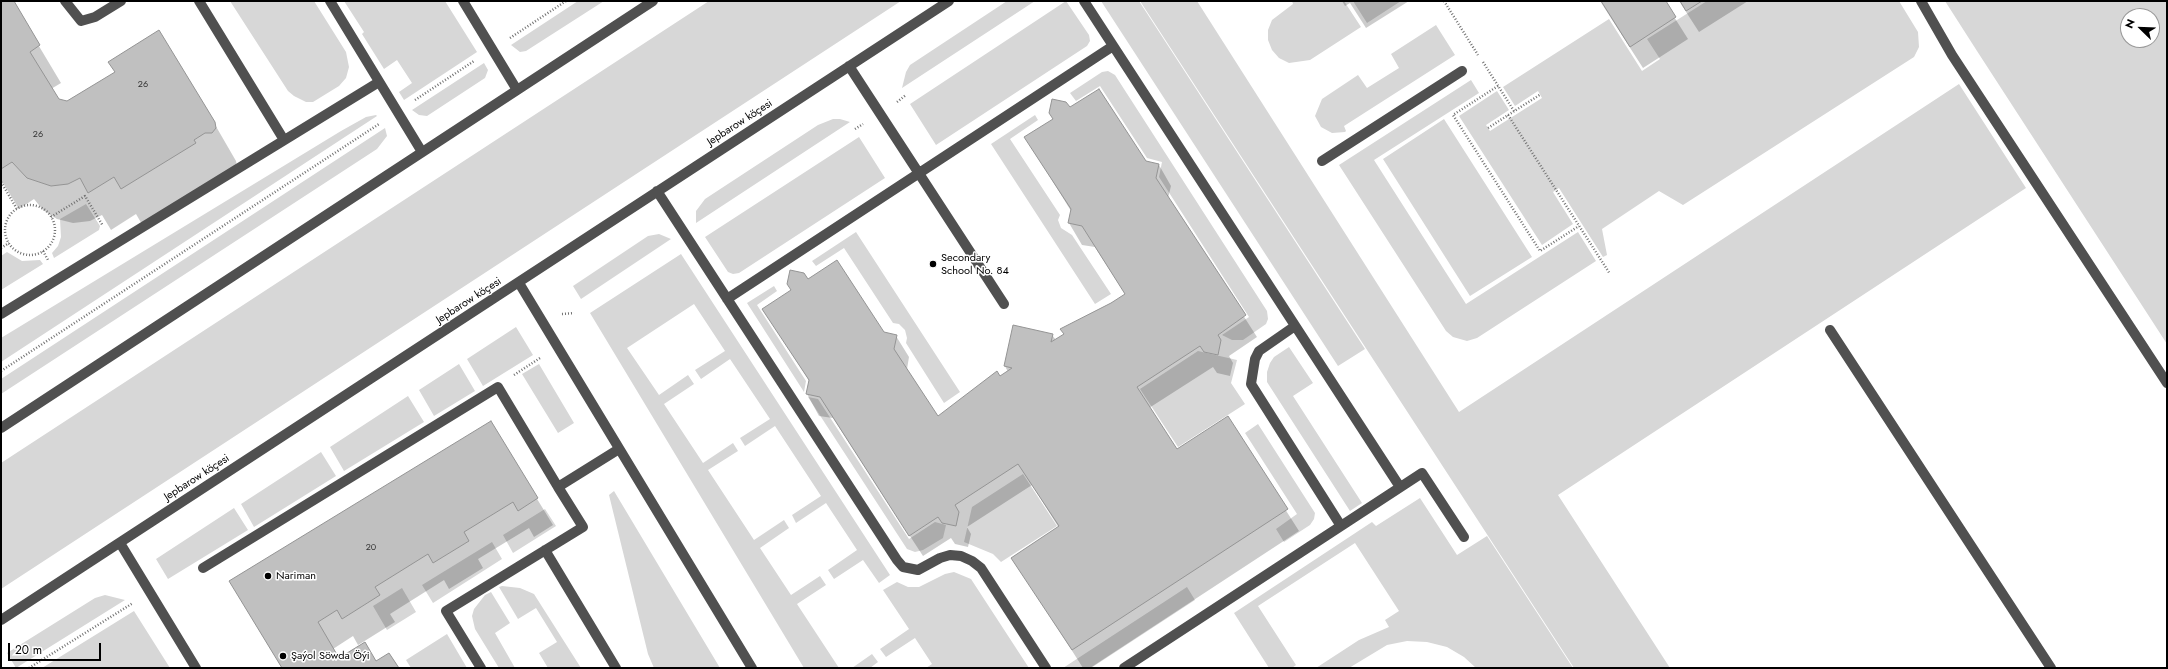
<!DOCTYPE html>
<meta charset="utf-8">
<style>
body{margin:0}
#map{position:relative;width:2168px;height:669px;overflow:hidden;background:#fff;font-family:Jost,sans-serif}
canvas{display:block}
.frame{position:absolute;inset:0;border:2px solid #000;pointer-events:none}
.north{position:absolute;left:2120px;top:8px;width:40px;height:40px;box-sizing:border-box;background:#fff;border:1px solid #999;border-radius:50%;rotate:293deg;font-size:11px;font-weight:700;line-height:16px;text-align:center;color:#000}
.north::after{content:'';display:block;margin:auto;width:14px;height:18px;background:#000;clip-path:polygon(50% 0,100% 100%,50% 72%,0 100%)}
.scale{position:absolute;left:8px;top:643px;width:93px;height:18px;box-sizing:border-box;border:2px solid #000;border-top:0;padding-left:5px;font-size:12px;line-height:14px;white-space:nowrap;color:#000;-webkit-text-stroke:3px #fff;paint-order:stroke}
</style>
<div id="map">
<canvas width="2168" height="669"></canvas>
<div class="frame"></div>
<div class="north">N</div>
<div class="scale">20 m</div>
</div>
<script>
const ctx = document.querySelector('canvas').getContext('2d');
ctx.lineJoin = 'round';
function fillPath(path, color) {
  ctx.fillStyle = color;
  ctx.fill(path, 'evenodd');
}
function toPath(rows) {
  const path = new Path2D();
  for (const r of rows) {
    if (r.length === 3) {
      path.moveTo(r[0] + r[2], r[1]);
      path.arc(r[0], r[1], r[2], 0, 2 * Math.PI);
      continue;
    }
    path.moveTo(r[0], r[1]);
    for (let i = 2; i < r.length; i += 2) path.lineTo(r[i], r[i + 1]);
  }
  return path;
}
function strokePath(path, color, width, dash) {
  ctx.strokeStyle = color;
  ctx.lineWidth = width;
  ctx.lineCap = dash ? 'butt' : 'round';
  ctx.setLineDash(dash || []);
  ctx.stroke(path);
}
function write(font, color, halo, rows, align = 'center') {
  ctx.font = font + ' Jost,sans-serif';
  ctx.lineWidth = 3;
  ctx.setLineDash([]);
  ctx.textBaseline = 'middle';
  ctx.strokeStyle = halo;
  ctx.fillStyle = color;
  for (const [text, x, y, turn = 0] of rows) {
    ctx.save();
    ctx.translate(x, y);
    ctx.rotate((+turn || 0) * Math.PI / 180);
    ctx.textAlign = isNaN(turn) ? turn : align;
    if (halo) ctx.strokeText(text, 0, 0);
    ctx.fillText(text, 0, 0);
    ctx.restore();
  }
}
fillPath(toPath([
 [230,1,314,1,346,52,349,67,346,78,339,86,313,102,306,102,294,96,288,91],
 [344,1,445,1,477,52,404,100,399,92,412,83,397,60,384,69,362,34,364,32],
 [578,1,604,1,526,51,520,52,511,45],
 [709,1,901,1,1,589,1,463],
 [1007,1,1035,1,902,88,906,72,910,65],
 [1066,1,1089,35,1090,41,1087,46,936,145,910,104],
 [1101,1,1139,1,1365,349,1338,366],
 [1140,1,1197,1,1459,412,1959,84,2026,188,1558,495,1670,668,1574,668],
 [1292,1,1344,1,1361,27,1310,60,1289,63,1279,58,1272,50,1268,40,1268,30,1272,20,1293,4],
 [1353,1,1401,1,1367,23],
 [1707,1,1899,1,1918,32,1919,47,1914,57,1683,205,1659,191,1602,229,1607,255,1603,257,1559,188,1553,192,1573,224,1542,245,1459,116,1497,91,1509,110,1486,125,1490,131,1542,98,1538,91,1515,106,1503,87,1609,19,1642,71,1660,59,1647,39],
 [1945,1,2167,1,2167,344,1977,51],
 [2128,16,2152,16,2152,40,2128,40],
 [1436,25,1455,55,1344,126,1346,131,1345,132,1332,133,1321,127,1315,116,1322,99,1358,75,1367,88,1399,68,1391,54],
 [484,63,488,70,485,78,427,116,419,115,412,110],
 [1108,71,1115,75,1267,311,1268,319,1266,324,1243,340,1232,340,1222,335,1249,317,1159,177,1162,162,1147,158,1100,86,1076,101,1070,93,1102,72],
 [1471,80,1479,93,1374,160,1466,304,1578,232,1596,261,1477,338,1467,341,1453,337,1446,331,1339,165],
 [376,115,377,116,1,362,1,338,341,131,366,117],
 [1035,115,1038,120,1010,139,1060,215,1058,220,1061,228,1072,235,1111,294,1095,304,991,144],
 [833,119,840,119,850,122,696,223,696,211,705,199,818,125],
 [1444,119,1532,257,1470,296,1383,159],
 [385,128,387,136,377,149,1,394,1,379],
 [859,137,885,178,739,273,733,274,728,272,705,237],
 [86,204,100,226,99,230,54,258,52,253,58,246,61,237,60,219],
 [856,232,960,392,944,403,906,343,907,338,905,330,899,324,893,323,844,248,816,266,812,261],
 [659,234,671,239,581,299,573,286,648,236],
 [7,252,22,261,40,260,43,264,1,290,1,256],
 [681,254,890,575,879,583,863,560,834,579,828,570,857,550,826,503,796,523,792,515,821,496,775,426,745,446,740,438,770,419,730,359,701,379,695,370,725,351,694,304,627,348,659,395,688,375,694,384,664,404,703,463,733,443,738,451,708,470,754,540,784,520,789,528,760,548,791,595,820,576,826,585,797,604,839,668,804,668,590,313],
 [774,286,777,291,757,305,806,381,804,392,747,303],
 [516,327,533,355,483,386,467,359],
 [1289,347,1313,383,1293,396,1362,503,1350,511,1267,382,1267,372,1270,363,1274,357],
 [1198,351,1237,360,1231,383,1245,404,1178,447,1140,389],
 [459,364,475,391,434,416,419,390],
 [539,364,574,423,558,433,522,374],
 [408,396,424,422,344,471,330,447],
 [808,397,818,399,909,539,935,522,946,525,943,538,923,550,915,552,907,549],
 [1258,424,1315,513,1314,519,1310,525,1284,542,1276,529,1297,514,1245,433],
 [321,452,336,476,254,527,241,504],
 [1023,474,1057,526,1001,562,993,554,964,542,972,507],
 [614,491,720,668,654,668,648,654,609,495],
 [1420,498,1457,555,1487,536,1573,668,1476,668,1464,657,1447,647,1427,642,1407,641,1387,645,1349,668,1316,668,1359,640,1389,627,1385,620,1399,611,1355,543,1258,606,1296,665,1292,668,1269,668,1234,613,1372,522,1376,526],
 [234,508,248,530,168,579,156,559],
 [545,509,556,526,513,553,503,535],
 [492,542,502,559,433,603,422,585],
 [954,572,971,579,1029,668,926,668,932,664,915,638,886,657,880,649,909,629,883,590,897,582,908,587,919,587,945,574],
 [502,586,520,588,534,594,581,668,548,668,539,653,557,642,536,608,518,619,499,587],
 [1187,587,1195,600,1091,668,1063,668],
 [402,588,416,612,387,630,373,606],
 [491,592,510,623,495,633,515,668,499,668,475,629,472,616,474,609,485,595],
 [105,595,125,600,16,668,7,653,95,598],
 [134,611,170,668,42,668],
 [447,634,467,668,411,668,406,660],
 [872,654,878,662,870,668,852,668]
]), '#d7d7d7');
fillPath(toPath([
 [1,1,12,1,61,83,51,89,58,100,214,123,236,161,237,166,143,226,136,214,111,230,102,215,90,221,73,223,57,219,43,210,34,199,19,209,3,183,1,185],
 [1342,1,1409,1,1366,28,1350,3,1345,6],
 [1600,1,1664,1,1688,39,1643,68],
 [1679,1,1748,1,1699,32],
 [1070,109,1145,162,1159,165,1171,186,1168,198,1257,337,1229,356,1233,363,1230,376,1217,373,1213,367,1149,408,1177,451,1227,418,1299,531,1090,668,1083,668,1013,558,1059,528,1032,485,967,527,971,534,968,547,955,544,951,538,923,556,833,418,819,416,807,394,810,382,764,309,808,280,883,333,896,336,909,357,907,369,938,418,1008,372,1005,366,1052,335,1056,340,1126,295,1095,247,1082,245,1069,223,1071,211,1026,138],
 [490,422,553,525,534,537,529,528,478,559,483,568,449,589,444,580,390,614,395,622,363,642,376,662,397,668,282,668,246,608],
 [353,636,358,645,363,642,364,643,339,659,333,649]
]), '#0003');
const building = toPath([
 [1,1,14,1,40,45,30,52,59,99,67,101,115,72,108,62,159,30,215,122,216,128,212,133,205,133,194,140,196,143,121,189,114,177,88,193,80,178,68,184,51,186,27,178,12,162,1,169,1,1],
 [1601,1,1666,1,1676,17,1630,47,1601,1],
 [1680,1,1702,1,1686,11,1680,1],
 [1099,89,1146,161,1159,164,1156,178,1246,315,1218,335,1221,340,1218,355,1204,352,1200,346,1137,387,1177,449,1228,416,1288,509,1072,650,1011,558,1059,526,1018,464,955,505,959,512,956,526,942,523,938,517,909,536,820,397,806,394,809,380,762,309,791,290,787,284,790,270,804,273,808,279,837,260,884,332,897,335,894,349,938,416,997,371,1000,376,1012,368,1004,366,1013,325,1053,334,1051,342,1064,334,1060,329,1111,303,1125,294,1082,226,1068,223,1071,209,1024,137,1053,119,1049,113,1052,99,1066,102,1070,107,1099,89],
 [491,421,538,498,518,511,513,502,464,532,469,541,433,563,428,554,375,587,380,595,342,619,337,610,318,622,339,658,365,642,376,661,389,653,399,668,282,668,229,581,491,421]
]);
fillPath(building, '#c0c0c0');
strokePath(building, '#949494', 1);
strokePath(toPath([
 [1444,1,1478,55],
 [510,38,566,1],
 [1483,62,1514,111],
 [1498,86,1453,115,1540,251,1579,226],
 [415,100,474,61],
 [897,102,906,95],
 [1508,115,1610,274],
 [1488,128,1541,94],
 [855,129,863,124],
 [1,182,17,209],
 [30,230,25],
 [51,217,85,196,103,226],
 [1,248,9,243],
 [43,251,48,260],
 [562,314,574,313],
 [1,371,379,124],
 [514,375,540,358],
 [29,668,133,603]
]), '#727272', 2.5, [1, 2]);
strokePath(toPath([
 [65,1,81,21,95,17,121,1],
 [199,1,284,140],
 [330,1,422,152],
 [463,1,517,90],
 [1084,1,1400,487],
 [1921,1,1952,55,2167,383],
 [849,66,1004,304],
 [1322,161,1462,71],
 [657,191,897,560,903,567,918,570,940,558,950,555,961,556,972,561,981,568,1046,668],
 [519,283,752,668],
 [727,299,1113,46],
 [1,314,379,82],
 [1295,326,1259,351,1255,359,1251,384,1341,526],
 [1830,330,2051,668],
 [1,428,653,1],
 [120,543,196,668],
 [545,550,616,668],
 [203,568,498,387,558,487],
 [1,620,949,1],
 [481,668,446,611,583,527,558,487,619,449],
 [1124,668,1422,473,1464,537]
]), '#505050', 10);
for (const [x, y, r, color] of [
 [933,264,4,"#000"],
 [268,576,4,"#000"],
 [283,656,4,"#000"]
]) {
  const dot = new Path2D();
  dot.arc(x, y, r, 0, 2 * Math.PI);
  ctx.fillStyle = color;
  ctx.fill(dot);
  strokePath(dot, '#fff', 1.5);
}
write('9px', '#303030', null, [
 ["26",143,85],
 ["26",38,135],
 ["20",371,548]
]);
write('11px', '#000', '#fff', [
 ["Jepbarow köçesi",740,123,-33],
 ["Jepbarow köçesi",469,301,-33],
 ["Jepbarow köçesi",197,478,-33]
]);
write('11px', '#000', '#fff', [
 ["Secondary",941,258],
 ["School No. 84",941,271],
 ["Nariman",276,576],
 ["Şaýol Söwda Öýi",291,656]
], 'left');
</script>
